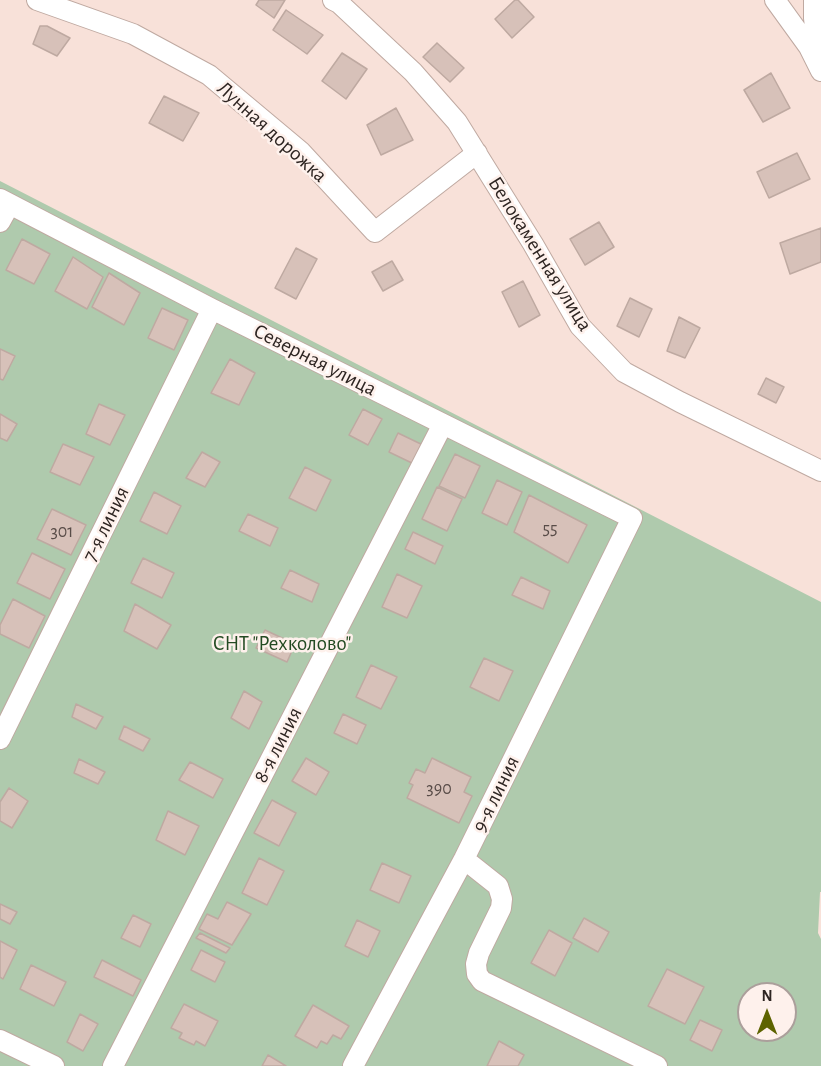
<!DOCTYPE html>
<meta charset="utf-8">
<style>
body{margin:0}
#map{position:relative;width:821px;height:1066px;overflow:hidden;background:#f8e1d9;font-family:"Alegreya Sans",sans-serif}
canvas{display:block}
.north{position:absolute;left:737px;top:982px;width:60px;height:60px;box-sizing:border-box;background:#fef1ec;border:2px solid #ab9f9b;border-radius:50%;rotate:0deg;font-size:16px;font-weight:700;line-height:24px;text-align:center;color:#2e2522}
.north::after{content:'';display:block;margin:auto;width:21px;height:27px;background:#5d6300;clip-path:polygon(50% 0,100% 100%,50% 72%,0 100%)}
</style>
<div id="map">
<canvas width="821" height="1066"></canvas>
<div class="north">N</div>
</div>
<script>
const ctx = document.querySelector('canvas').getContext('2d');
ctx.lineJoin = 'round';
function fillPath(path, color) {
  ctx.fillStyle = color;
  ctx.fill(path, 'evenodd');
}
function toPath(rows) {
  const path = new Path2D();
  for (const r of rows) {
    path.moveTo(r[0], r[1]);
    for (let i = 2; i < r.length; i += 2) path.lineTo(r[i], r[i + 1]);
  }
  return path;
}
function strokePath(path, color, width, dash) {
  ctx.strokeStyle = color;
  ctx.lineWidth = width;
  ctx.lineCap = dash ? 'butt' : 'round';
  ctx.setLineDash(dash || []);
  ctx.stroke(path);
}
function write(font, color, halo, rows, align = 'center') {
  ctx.font = font + ' "Alegreya Sans",sans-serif';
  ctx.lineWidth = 5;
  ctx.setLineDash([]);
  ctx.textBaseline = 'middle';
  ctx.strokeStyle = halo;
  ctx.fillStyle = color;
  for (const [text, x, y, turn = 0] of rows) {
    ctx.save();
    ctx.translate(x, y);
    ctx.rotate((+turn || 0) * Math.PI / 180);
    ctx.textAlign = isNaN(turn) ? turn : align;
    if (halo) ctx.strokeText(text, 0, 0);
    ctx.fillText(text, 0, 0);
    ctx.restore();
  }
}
fillPath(toPath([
 [0,181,821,602,821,892,820,892,818,933,821,939,821,1066,0,1066],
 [749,994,785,994,785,1030,749,1030]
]), '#afcaad');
const building = toPath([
 [259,0,285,0,274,18,256,5,259,0],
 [515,0,518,0,534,17,512,38,495,19,515,0],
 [286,10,323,35,307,54,273,30,286,10],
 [40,26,47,26,70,38,57,56,33,44,40,26],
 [437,43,464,68,450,82,423,57,437,43],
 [342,53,367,69,346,99,322,81,342,53],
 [771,73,790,108,763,122,744,90,771,73],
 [164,96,199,113,183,141,149,123,164,96],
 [396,108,413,140,381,155,367,125,396,108],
 [797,153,810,179,769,198,757,172,797,153],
 [599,222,614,247,585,265,570,239,599,222],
 [821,228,821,262,790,274,780,243,821,228],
 [22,239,50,254,34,284,6,270,22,239],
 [296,248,317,259,296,299,275,288,296,248],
 [73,257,103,277,87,309,55,291,73,257],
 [392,261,403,280,383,291,372,272,392,261],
 [109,273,140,293,124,325,92,307,109,273],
 [523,281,540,315,519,327,502,292,523,281],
 [630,298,652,309,639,337,617,326,630,298],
 [162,308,188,320,174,350,148,338,162,308],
 [679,317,700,328,685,358,667,351,679,317],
 [0,349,15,356,3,380,0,379,0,349],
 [230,359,255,373,239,405,211,393,230,359],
 [766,378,784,387,776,403,758,394,766,378],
 [99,404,125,415,110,445,86,434,99,404],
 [363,409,382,419,368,445,349,435,363,409],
 [0,414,17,424,7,441,0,438,0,414],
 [398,433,425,446,416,465,389,452,398,433],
 [63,444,94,457,80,485,50,472,63,444],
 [202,452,220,462,205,487,186,478,202,452],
 [455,454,480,466,465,498,439,486,455,454],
 [305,467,331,480,316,511,289,498,305,467],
 [497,480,522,492,507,525,482,513,497,480],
 [437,487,462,499,447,531,422,519,437,487],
 [154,492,181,506,167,534,140,521,154,492],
 [529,495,587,525,568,563,514,532,529,495],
 [52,509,86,525,71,555,37,539,52,509],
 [248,514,278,528,270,546,239,531,248,514],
 [413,532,443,546,435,564,405,549,413,532],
 [32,553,65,569,50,599,17,583,32,553],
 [143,558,174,573,162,598,131,583,143,558],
 [290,570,319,584,312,602,281,588,290,570],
 [397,574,422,586,407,618,382,607,397,574],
 [521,577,550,591,543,609,512,595,521,577],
 [13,599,45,616,29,648,0,634,0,625,13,599],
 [135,604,171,625,157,649,124,631,135,604],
 [265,630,295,644,287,662,256,648,265,630],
 [484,658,513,671,499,701,470,687,484,658],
 [371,665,397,677,381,709,356,697,371,665],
 [244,691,262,702,249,729,231,718,244,691],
 [76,704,103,717,96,729,72,717,76,704],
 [343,714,366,725,357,744,334,733,343,714],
 [124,726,150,739,143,751,119,739,124,726],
 [306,758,329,772,316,795,292,781,306,758],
 [432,758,471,777,464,792,472,796,459,823,407,798,413,785,409,783,416,769,425,773,432,758],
 [79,759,105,772,98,784,74,773,79,759],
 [190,762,223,779,213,798,179,780,190,762],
 [9,788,28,801,12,828,0,821,0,802,9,788],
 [272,800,296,813,279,846,254,833,272,800],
 [168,811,199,826,185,855,156,840,168,811],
 [259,858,284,871,267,905,242,893,259,858],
 [382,863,411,876,399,903,370,890,382,863],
 [227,902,251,914,232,945,199,929,207,914,218,919,227,902],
 [0,904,17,912,10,924,0,919,0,904],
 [133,915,151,924,140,947,121,938,133,915],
 [584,918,609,932,598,952,573,938,584,918],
 [357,920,380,931,368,957,345,946,357,920],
 [549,930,572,943,555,976,531,963,549,930],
 [200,933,230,948,226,953,196,938,200,933],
 [0,941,17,950,3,979,0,977,0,941],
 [201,950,225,962,215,982,191,970,201,950],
 [102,960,141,980,133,996,94,977,102,960],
 [31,965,66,982,54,1006,20,989,31,965],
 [667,969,704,987,685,1024,648,1006,667,969],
 [184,1004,218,1021,205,1046,196,1041,194,1045,179,1038,182,1033,171,1028,184,1004],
 [313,1005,349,1026,341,1039,333,1035,327,1044,321,1041,317,1048,295,1036,313,1005],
 [80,1014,98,1024,83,1051,67,1042,80,1014],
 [700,1020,722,1030,712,1051,690,1040,700,1020],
 [499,1041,524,1055,518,1066,487,1066,499,1041],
 [268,1055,286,1066,262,1066,268,1055]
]);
fillPath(building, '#d7c1b9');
strokePath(building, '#bea9a1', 1.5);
const minor = toPath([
 [37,0,133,34,209,75,301,152,375,232,477,153],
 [333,0,339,3,413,72,457,122,533,244,580,326,624,372,680,402,821,471],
 [775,0,809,47,821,71],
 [814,0,814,18,819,60],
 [0,199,212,309,632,518,464,859,353,1066],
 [0,222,10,204],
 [0,739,212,309],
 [464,859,498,886,502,899,501,908,479,953,476,964,477,974,482,981,657,1066],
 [0,1040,54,1066],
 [113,1066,443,424]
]);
strokePath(minor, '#bfa9a1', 22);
strokePath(minor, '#fff', 20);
write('18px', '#584c48', null, [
 ["55",550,529],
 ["301",62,532],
 ["390",439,789]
]);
write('21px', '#2e2522', '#fef1ec', [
 ["Лунная дорожка",272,132,42],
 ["Белокаменная улица",540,254,58],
 ["Северная улица",315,360,27],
 ["7-я линия",106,524,-64],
 ["8-я линия",278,745,-63],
 ["9-я линия",496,794,-64]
]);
write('21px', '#244b23', '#fef1ec', [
 ["СНТ \"Рехколово\"",282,644]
]);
</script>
